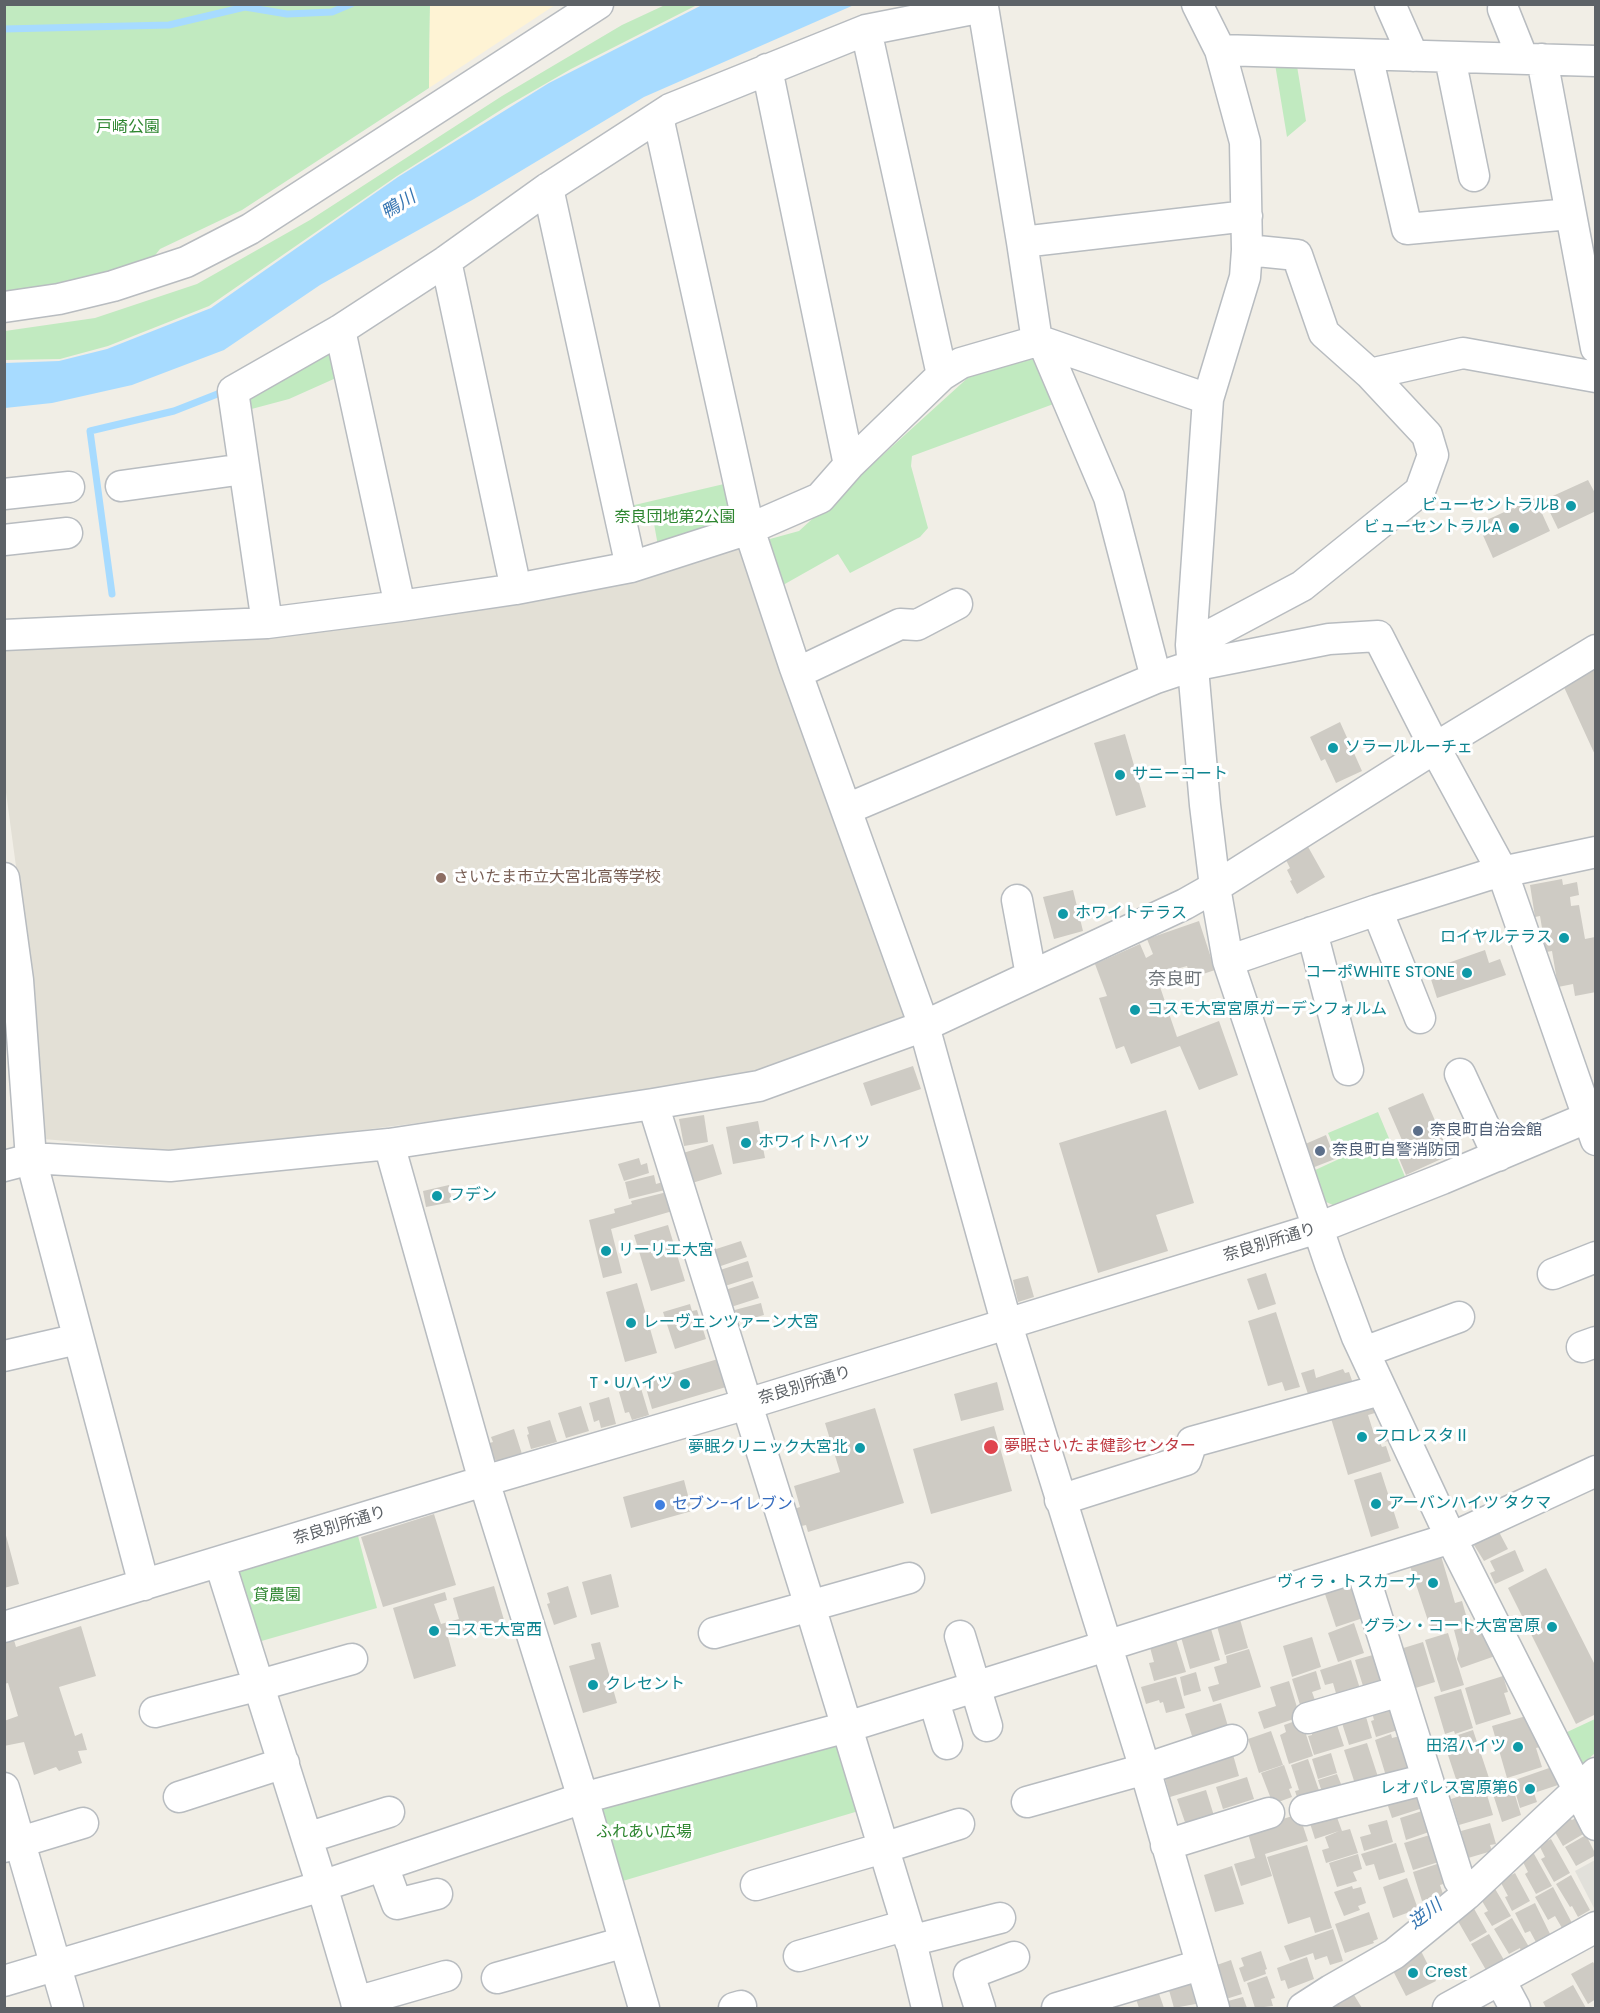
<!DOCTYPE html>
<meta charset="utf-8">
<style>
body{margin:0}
#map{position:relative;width:1600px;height:2013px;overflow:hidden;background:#f1eee6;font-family:Poppins,sans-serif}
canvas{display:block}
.frame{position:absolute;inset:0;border:6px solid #5d6267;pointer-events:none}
</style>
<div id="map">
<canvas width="1600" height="2013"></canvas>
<div class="frame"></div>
</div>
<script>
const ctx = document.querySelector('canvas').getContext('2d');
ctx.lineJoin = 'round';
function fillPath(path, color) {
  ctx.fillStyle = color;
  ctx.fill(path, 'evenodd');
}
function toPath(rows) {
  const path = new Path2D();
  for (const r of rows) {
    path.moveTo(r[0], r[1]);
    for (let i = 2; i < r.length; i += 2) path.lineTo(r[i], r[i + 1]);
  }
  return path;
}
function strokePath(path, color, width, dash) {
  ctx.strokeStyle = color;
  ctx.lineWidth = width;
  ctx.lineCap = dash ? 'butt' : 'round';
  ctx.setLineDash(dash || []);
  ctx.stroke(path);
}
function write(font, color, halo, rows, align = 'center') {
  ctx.font = font + ' Poppins,"Noto Sans JP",sans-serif';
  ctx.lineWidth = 6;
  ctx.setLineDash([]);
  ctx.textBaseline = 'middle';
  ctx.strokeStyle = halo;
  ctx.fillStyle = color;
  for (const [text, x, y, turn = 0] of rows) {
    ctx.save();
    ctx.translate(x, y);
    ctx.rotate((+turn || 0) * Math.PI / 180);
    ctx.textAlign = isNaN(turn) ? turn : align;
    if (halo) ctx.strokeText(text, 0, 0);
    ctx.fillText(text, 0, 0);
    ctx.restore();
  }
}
fillPath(toPath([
 [1595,1860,1595,1910,1575,1871]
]), '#e1e0da');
fillPath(toPath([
 [735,544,745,549,907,1019,764,1071,688,1085,481,1115,299,1138,174,1151,44,1139,30,970,5,785,4,649,320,631,632,583]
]), '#e3e0d6');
fillPath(toPath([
 [4,5,430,5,429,88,242,210,160,249,149,263,129,270,5,296],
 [665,5,697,5,571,69,507,106,397,176,209,306,108,346,60,359,5,360,5,331,95,318,197,284,310,220,502,96,622,25],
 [1275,64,1297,66,1306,121,1287,137],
 [336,343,345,374,289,399,244,411,246,391],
 [1041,357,1059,402,912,456,911,466,928,528,920,537,850,573,838,554,776,589,759,542,799,531,972,374],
 [724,484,733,522,658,546,653,518,630,522,626,507],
 [1378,1112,1406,1179,1335,1206,1324,1201,1313,1171,1339,1159,1328,1133],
 [357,1532,377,1608,251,1644,234,1568],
 [1595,1719,1595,1753,1581,1766,1565,1733],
 [839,1734,862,1810,616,1883,593,1806]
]), '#c1eac0');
fillPath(toPath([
 [430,5,430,4,555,5,429,88]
]), '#fef3d4');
fillPath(toPath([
 [702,5,854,5,644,97,474,199,320,285,224,350,132,385,52,403,5,408,5,363,59,361,107,349,211,308,398,177,549,83]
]), '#a7dbff');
strokePath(toPath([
 [4,29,169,25,245,7,287,14,332,12,351,4],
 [112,594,90,431,174,411,220,393]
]), '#a7dbff', 7);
fillPath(toPath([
 [1588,480,1596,495,1596,511,1558,529,1544,500],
 [1535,498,1550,531,1493,558,1478,524],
 [1596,666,1596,757,1563,685],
 [1340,722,1362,771,1336,783,1325,759,1321,761,1310,737],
 [1125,734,1146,807,1116,816,1094,743],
 [1307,845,1325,877,1297,894,1290,881,1292,880,1287,870,1290,868,1285,858],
 [1562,879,1563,885,1577,882,1579,895,1570,897,1571,906,1579,905,1585,939,1595,937,1596,992,1575,996,1573,984,1558,987,1552,951,1546,952,1540,916,1535,917,1530,885],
 [1073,890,1083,931,1054,939,1043,897],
 [1199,921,1215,970,1191,978,1187,966,1156,975,1177,1037,1219,1021,1238,1075,1199,1090,1180,1046,1131,1064,1124,1046,1116,1049,1099,998,1107,996,1095,964,1140,944,1146,958,1153,954,1147,939],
 [1485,950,1489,963,1500,959,1506,975,1437,998,1428,970],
 [913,1066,921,1089,871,1106,863,1083],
 [1423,1093,1450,1155,1406,1175,1396,1151,1405,1147,1388,1108],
 [1166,1110,1194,1203,1156,1215,1168,1251,1098,1273,1059,1143],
 [704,1115,708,1142,684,1146,679,1119],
 [758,1121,765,1158,733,1164,726,1127],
 [1326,1135,1335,1159,1312,1168,1303,1145],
 [713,1144,722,1174,692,1183,683,1153],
 [639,1158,641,1165,647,1163,649,1173,624,1181,618,1164],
 [654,1175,656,1184,663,1182,665,1190,629,1199,625,1182],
 [449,1185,452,1202,426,1207,423,1191],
 [671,1191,676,1210,611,1229,622,1273,603,1278,589,1220,615,1213,614,1209,632,1204,631,1201],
 [668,1225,685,1281,651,1291,634,1235],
 [741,1241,747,1257,718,1267,713,1250],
 [748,1261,753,1277,725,1286,720,1270],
 [1266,1273,1276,1304,1258,1310,1247,1279],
 [1028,1276,1034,1297,1018,1302,1013,1280],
 [753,1281,759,1298,731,1307,725,1290],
 [637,1283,657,1353,625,1362,606,1292],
 [761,1303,764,1315,735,1323,731,1311],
 [690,1304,692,1311,697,1310,706,1339,675,1349,663,1312],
 [1276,1312,1300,1387,1285,1391,1282,1382,1268,1386,1248,1321],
 [718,1359,726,1387,652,1409,644,1381],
 [1314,1369,1316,1378,1343,1369,1345,1373,1349,1372,1355,1389,1311,1403,1301,1373],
 [997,1382,1004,1410,961,1421,954,1394],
 [640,1385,649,1415,632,1420,629,1412,625,1413,619,1392],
 [609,1397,616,1424,601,1428,599,1420,594,1422,589,1403],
 [1372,1401,1375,1413,1368,1415,1374,1434,1385,1430,1388,1441,1380,1443,1382,1447,1386,1446,1391,1461,1348,1475,1330,1415],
 [581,1406,589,1431,566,1438,558,1413],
 [875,1408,904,1503,808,1532,806,1525,797,1527,791,1510,800,1507,794,1486,840,1472,825,1423],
 [550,1420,557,1442,531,1449,527,1435,529,1434,527,1427],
 [994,1426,1012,1491,931,1514,913,1449],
 [514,1429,522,1454,498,1461,489,1457,486,1444,493,1442,491,1437],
 [1381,1472,1399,1528,1371,1537,1354,1480],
 [684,1480,692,1511,631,1528,623,1497],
 [434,1514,456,1585,383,1607,361,1537],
 [4,1528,19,1584,4,1588],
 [1499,1532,1508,1549,1484,1561,1474,1545],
 [1515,1550,1524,1571,1495,1584,1490,1573,1495,1571,1490,1561],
 [1441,1556,1455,1603,1462,1601,1468,1622,1432,1633,1410,1566],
 [1546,1568,1596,1667,1596,1714,1576,1724,1508,1588],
 [611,1574,619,1607,591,1615,582,1582],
 [1357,1583,1366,1617,1336,1627,1324,1591,1346,1584,1346,1587],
 [494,1586,504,1620,448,1637,456,1666,414,1679,393,1608,445,1592,447,1600,434,1604,441,1624,459,1619,453,1598],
 [568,1586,577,1617,554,1625,547,1604,550,1603,547,1593],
 [1238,1612,1248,1648,1225,1655,1215,1619],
 [1209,1622,1220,1660,1190,1669,1179,1630],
 [1354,1623,1364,1653,1338,1662,1328,1633],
 [1484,1623,1498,1655,1461,1668,1457,1659,1459,1649,1454,1630],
 [81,1626,96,1676,59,1687,75,1736,82,1733,87,1750,78,1751,82,1763,59,1771,56,1767,34,1775,24,1742,4,1746,4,1721,18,1716,8,1683,4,1684,4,1643,14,1640,16,1647],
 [1174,1633,1186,1672,1154,1681,1149,1663,1154,1662,1148,1640],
 [1448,1633,1464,1685,1441,1692,1425,1640],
 [1312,1637,1321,1667,1292,1677,1283,1646],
 [600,1642,617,1703,583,1713,569,1666,595,1659,591,1644],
 [1423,1642,1435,1682,1409,1690,1397,1650],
 [1249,1649,1261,1687,1213,1702,1208,1687,1219,1684,1214,1667,1227,1663,1226,1656],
 [1380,1653,1387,1680,1363,1686,1355,1660],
 [1351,1660,1361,1692,1338,1700,1333,1683,1325,1685,1320,1670],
 [1316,1671,1321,1689,1312,1692,1316,1703,1301,1708,1292,1679],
 [1196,1672,1201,1691,1184,1696,1180,1677],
 [1503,1676,1508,1692,1504,1693,1511,1714,1476,1725,1465,1688],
 [1176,1677,1185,1708,1166,1713,1163,1702,1160,1703,1159,1700,1146,1704,1141,1687],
 [1289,1681,1300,1717,1264,1729,1258,1712,1276,1706,1270,1687],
 [1461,1689,1473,1728,1455,1734,1454,1731,1445,1734,1434,1697],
 [1392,1699,1404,1728,1376,1737,1371,1721,1374,1720,1370,1705],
 [1221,1703,1230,1733,1193,1739,1185,1714],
 [1363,1706,1372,1738,1349,1745,1340,1717],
 [1526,1716,1529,1726,1534,1725,1540,1747,1536,1748,1542,1767,1507,1778,1492,1726],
 [1301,1719,1313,1756,1289,1764,1280,1735,1286,1732,1284,1725],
 [1309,1724,1337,1725,1344,1746,1314,1755,1308,1736,1312,1735],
 [1473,1730,1489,1778,1459,1788,1443,1740],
 [1271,1731,1283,1765,1259,1773,1248,1739],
 [1391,1734,1392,1738,1404,1735,1414,1768,1386,1776,1375,1740],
 [1367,1743,1379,1780,1356,1787,1344,1750],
 [1232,1751,1239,1776,1170,1797,1163,1771],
 [1331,1753,1337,1773,1318,1779,1312,1759],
 [1308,1759,1322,1799,1300,1806,1295,1791,1299,1790,1291,1765],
 [1284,1765,1292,1788,1289,1789,1292,1797,1273,1804,1261,1773],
 [1552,1767,1558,1785,1534,1793,1537,1802,1520,1808,1512,1781],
 [1337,1774,1343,1789,1323,1795,1318,1780],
 [1247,1777,1254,1799,1223,1809,1216,1787],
 [1512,1785,1521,1815,1502,1822,1492,1791],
 [1419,1786,1426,1807,1392,1818,1385,1797],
 [1485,1788,1493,1815,1459,1825,1451,1799],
 [1206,1790,1215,1819,1187,1828,1177,1799],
 [1422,1811,1429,1832,1406,1840,1400,1818],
 [1335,1812,1342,1831,1350,1829,1358,1853,1326,1863,1322,1850,1329,1848,1325,1837,1339,1831,1315,1839,1308,1817],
 [1299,1814,1308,1841,1265,1854,1272,1876,1241,1886,1234,1864,1255,1858,1247,1830],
 [1569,1818,1572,1820,1576,1818,1585,1833,1563,1846,1552,1827],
 [1387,1820,1393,1842,1364,1851,1360,1837,1371,1834,1368,1825],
 [1490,1823,1496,1844,1490,1845,1492,1851,1468,1858,1461,1831],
 [1436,1833,1445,1860,1413,1870,1404,1843],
 [1586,1835,1596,1855,1576,1866,1565,1847],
 [1551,1839,1570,1873,1554,1882,1541,1859,1545,1857,1539,1845],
 [1396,1843,1405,1872,1379,1880,1374,1864,1366,1866,1361,1854],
 [1307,1845,1332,1928,1315,1933,1310,1917,1288,1924,1267,1857],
 [1533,1852,1552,1886,1536,1894,1525,1874,1528,1872,1521,1858],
 [1358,1854,1362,1869,1353,1872,1357,1881,1337,1887,1329,1863],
 [1443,1862,1447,1883,1440,1885,1443,1894,1422,1901,1413,1872],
 [1232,1866,1244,1904,1215,1912,1204,1875],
 [1515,1873,1530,1901,1512,1911,1505,1897,1508,1896,1500,1881],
 [1571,1875,1590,1910,1578,1917,1572,1906,1570,1907,1556,1884],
 [1407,1878,1418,1909,1393,1918,1383,1887],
 [1352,1886,1353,1889,1361,1887,1366,1903,1358,1906,1360,1910,1344,1916,1334,1892],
 [1494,1887,1511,1916,1492,1926,1484,1913,1488,1911,1479,1896],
 [1553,1887,1572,1923,1562,1928,1555,1916,1548,1920,1535,1897],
 [1535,1903,1551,1936,1537,1944,1530,1931,1525,1933,1515,1913],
 [1472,1905,1487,1932,1470,1942,1455,1916],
 [1369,1912,1378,1939,1373,1941,1374,1943,1345,1953,1335,1924],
 [1512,1918,1529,1947,1521,1951,1520,1948,1509,1954,1494,1929],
 [1333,1929,1343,1961,1330,1965,1327,1956,1315,1960,1313,1953,1290,1961,1284,1946],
 [1489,1934,1504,1960,1486,1970,1471,1944],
 [1420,1949,1436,1981,1406,1996,1390,1965],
 [1261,1951,1267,1969,1265,1970,1266,1974,1244,1982,1239,1968,1244,1966,1241,1958],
 [1307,1957,1314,1979,1288,1989,1285,1980,1281,1981,1277,1968],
 [1231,1960,1242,1994,1226,1999,1214,1966],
 [1593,1962,1596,1967,1596,1999,1588,2004,1571,1974],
 [1267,1976,1275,1998,1271,1999,1273,2006,1255,2008,1247,1983],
 [1190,1981,1201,2003,1174,2008,1167,1983],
 [1156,1985,1164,2008,1139,2008,1134,1993],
 [1573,1985,1586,2008,1546,2008,1543,2002],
 [1351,1990,1362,2008,1337,2008,1332,2000],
 [1243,1997,1247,2008,1226,2008,1224,2002]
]), '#cecbc4');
const minor = toPath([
 [1197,4,1220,50,1245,142,1247,250,1245,277,1208,399,1191,645,1205,805,1215,887,1228,961,1330,1264,1357,1337,1451,1538,1596,1825],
 [1390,4,1413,56],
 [1503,9,1523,59],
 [866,30,942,375],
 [1220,50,1596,61],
 [1367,55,1407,229,1570,214],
 [1450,58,1474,176],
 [1542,59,1596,348],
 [767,69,849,465],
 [658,117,749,529,795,668,924,1026,1007,1325,1145,1769,1214,2008],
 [548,188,631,567],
 [1022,242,1247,216],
 [446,261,516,589],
 [4,307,59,299,113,286,186,262,250,229,598,4],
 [340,330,400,606],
 [1043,342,1109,497,1156,678],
 [1370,374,1463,353,1596,377],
 [121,486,244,469],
 [4,494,69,487],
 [4,540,67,533],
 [267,623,233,391,340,330,446,261,548,188,670,109,866,30,983,7,1022,242,1037,341],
 [4,635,267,623,400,606,516,589,631,567,749,529,820,498,849,465,942,375,961,363,1037,341,1043,342,1208,399],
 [1191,645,1302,586,1420,491,1433,455,1427,435,1370,374,1324,333,1297,255,1247,250],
 [797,673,900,624,917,625,957,604],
 [847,809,1156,678,1192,666,1329,639,1378,636,1435,748,1502,871,1596,1140],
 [4,878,18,980,31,1159,144,1585],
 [1017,900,1031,975],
 [1377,910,1420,1018],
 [1312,932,1348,1070],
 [1228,961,1377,910,1488,875,1596,852],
 [1460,1074,1498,1156],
 [653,1104,810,1606,907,1925,927,2008],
 [389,1144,484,1481,583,1798,644,2008],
 [4,1166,31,1159,48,1159,170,1166,389,1144,653,1104,759,1086,924,1026,1185,904,1215,887,1435,748,1596,650],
 [1553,1274,1596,1257],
 [1582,1347,1596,1342],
 [1364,1352,1459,1317],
 [4,1356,78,1339],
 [1060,1500,1186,1460,1192,1442,1380,1390],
 [220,1563,322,1886,358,2008],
 [1361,1566,1459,1880],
 [4,1627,484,1481,747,1404,1318,1228,1442,1179,1596,1114],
 [714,1633,909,1578],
 [960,1636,987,1726],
 [934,1701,947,1744],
 [155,1712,260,1685,352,1659],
 [1308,1718,1400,1691],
 [4,1788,68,2008],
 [179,1797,284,1763],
 [1027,1802,1145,1769,1232,1740],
 [1305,1810,1427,1779],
 [307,1838,389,1812],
 [1166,1845,1269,1813],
 [4,1847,83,1823],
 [383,1866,397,1904,437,1894],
 [756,1885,883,1848,959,1824],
 [910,1941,1000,1918],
 [799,1956,907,1925],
 [497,1978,625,1942],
 [1500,1980,1515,2008],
 [4,1981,322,1886,583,1798,847,1727,1451,1538,1596,1471],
 [356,2002,446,1976],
 [734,2008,741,2006],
 [980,2008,969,1974,1014,1957],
 [1057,2008,1200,1965],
 [1303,2008,1331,1990,1394,1954,1466,1895,1596,1773],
 [1448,2008,1596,1927]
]);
strokePath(minor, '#b8bcc0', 33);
strokePath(minor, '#fff', 30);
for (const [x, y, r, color] of [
 [1571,506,6,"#0f9aa8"],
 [1514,528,6,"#0f9aa8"],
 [1333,748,6,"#0f9aa8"],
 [1120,775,6,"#0f9aa8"],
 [441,878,6,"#8d6e63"],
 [1063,914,6,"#0f9aa8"],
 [1564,938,6,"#0f9aa8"],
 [1467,973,6,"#0f9aa8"],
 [1135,1010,6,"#0f9aa8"],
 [1418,1131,6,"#5c6f8a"],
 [746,1143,6,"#0f9aa8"],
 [1320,1151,6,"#5c6f8a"],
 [437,1196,6,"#0f9aa8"],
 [606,1251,6,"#0f9aa8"],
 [631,1323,6,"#0f9aa8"],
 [685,1384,6,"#0f9aa8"],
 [1362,1437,6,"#0f9aa8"],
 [991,1447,8,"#e0444e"],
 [860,1448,6,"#0f9aa8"],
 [1376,1504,6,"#0f9aa8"],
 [660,1505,6,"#3f7fe0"],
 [1433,1583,6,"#0f9aa8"],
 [1552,1627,6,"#0f9aa8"],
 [434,1631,6,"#0f9aa8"],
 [593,1685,6,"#0f9aa8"],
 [1518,1747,6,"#0f9aa8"],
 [1530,1789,6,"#0f9aa8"],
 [1413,1973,6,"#0f9aa8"]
]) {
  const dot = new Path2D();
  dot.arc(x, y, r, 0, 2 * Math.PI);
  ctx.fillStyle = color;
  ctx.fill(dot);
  strokePath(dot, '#fff', 2);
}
write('16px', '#2e8630', '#fff', [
 ["戸崎公園",128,128],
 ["奈良団地第2公園",675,518],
 ["貸農園",277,1596],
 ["ふれあい広場",644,1833]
]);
write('16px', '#0d838f', '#fff', [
 ["ビューセントラルB",1559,506,"right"],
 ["ビューセントラルA",1502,528,"right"],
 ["ソラールルーチェ",1345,748],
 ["サニーコート",1132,775],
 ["ホワイトテラス",1075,914],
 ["ロイヤルテラス",1552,938,"right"],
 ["コーポWHITE STONE",1455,973,"right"],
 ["コスモ大宮宮原ガーデンフォルム",1147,1010],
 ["ホワイトハイツ",758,1143],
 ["フデン",449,1196],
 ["リーリエ大宮",618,1251],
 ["レーヴェンツァーン大宮",643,1323],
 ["T・Uハイツ",673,1384,"right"],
 ["フロレスタⅡ",1374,1437],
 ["夢眠クリニック大宮北",848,1448,"right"],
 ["アーバンハイツ タクマ",1388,1504],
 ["ヴィラ・トスカーナ",1421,1583,"right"],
 ["グラン・コート大宮宮原",1540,1627,"right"],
 ["コスモ大宮西",446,1631],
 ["クレセント",605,1685],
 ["田沼ハイツ",1506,1747,"right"],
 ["レオパレス宮原第6",1518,1789,"right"],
 ["Crest",1425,1973]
], 'left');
write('16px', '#785e54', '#fff', [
 ["さいたま市立大宮北高等学校",453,878]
], 'left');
write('16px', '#4e5e75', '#fff', [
 ["奈良町自治会館",1430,1131],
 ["奈良町自警消防団",1332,1151]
], 'left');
write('16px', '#5d6267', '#fff', [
 ["奈良別所通り",1270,1243,-17],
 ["奈良別所通り",805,1386,-17],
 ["奈良別所通り",340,1526,-17]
]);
write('16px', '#be3a42', '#fff', [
 ["夢眠さいたま健診センター",1004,1447]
], 'left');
write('16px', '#366cbe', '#fff', [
 ["セブン-イレブン",672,1505]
], 'left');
write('italic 18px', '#3776b2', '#fff', [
 ["鴨川",399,206,-32],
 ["逆川",1426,1915,-37]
]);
write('18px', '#6e7479', '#fff', [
 ["奈良町",1175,980]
]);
</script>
